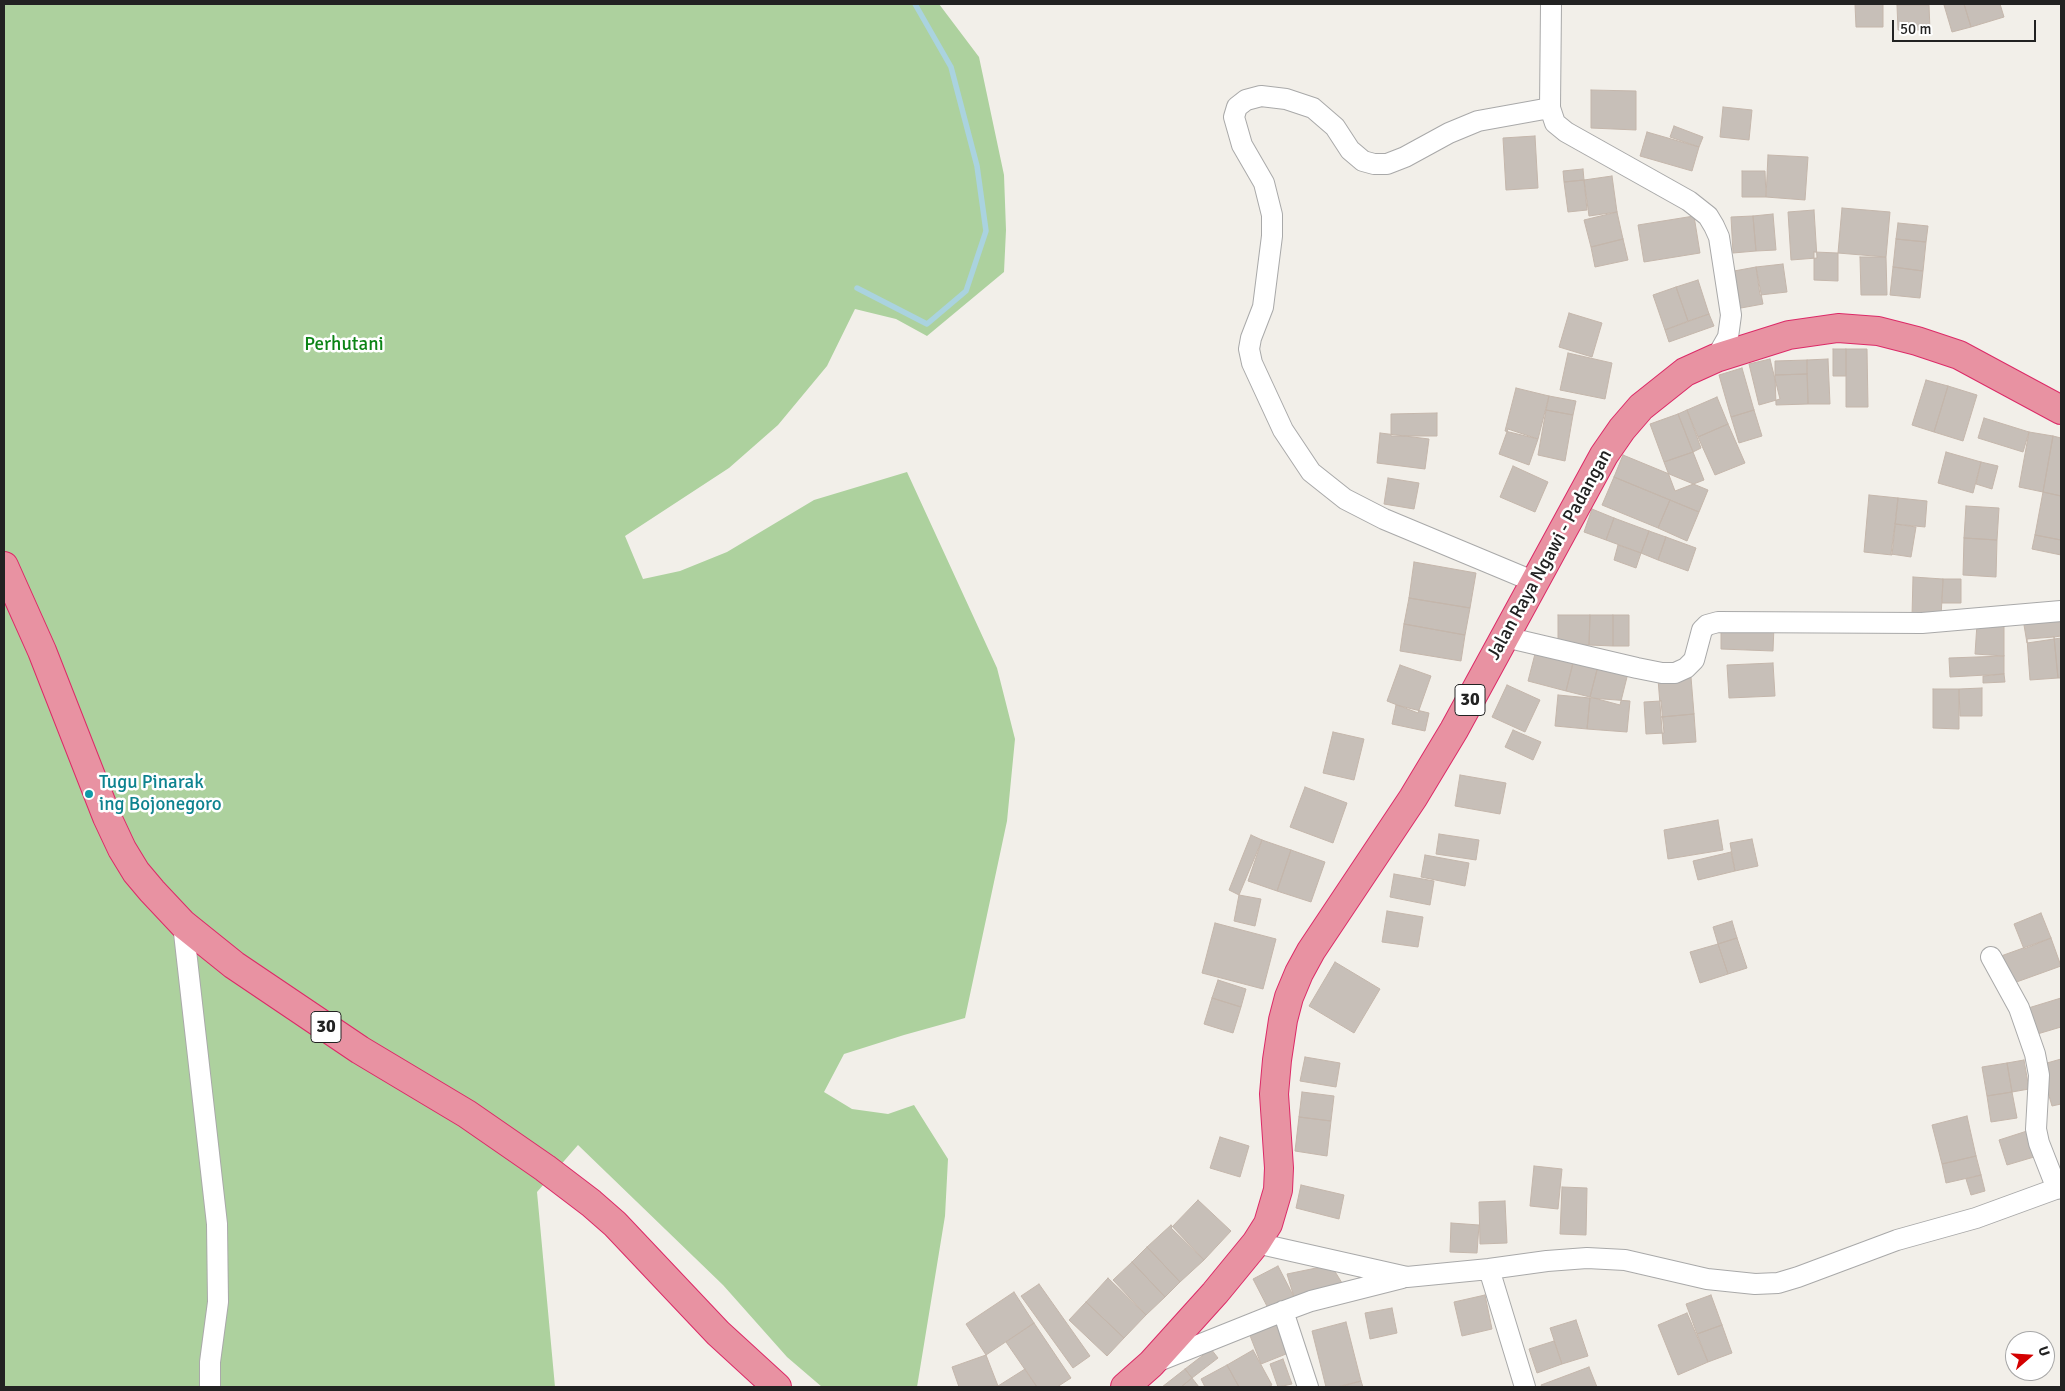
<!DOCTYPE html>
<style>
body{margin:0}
#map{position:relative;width:2065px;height:1391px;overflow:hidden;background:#f2efe9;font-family:Signika,sans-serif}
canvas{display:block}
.frame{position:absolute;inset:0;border:5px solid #222;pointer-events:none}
.north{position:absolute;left:2005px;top:1331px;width:50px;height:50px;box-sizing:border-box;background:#fff;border:1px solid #a7a7a7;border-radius:50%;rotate:71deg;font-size:14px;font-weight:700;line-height:20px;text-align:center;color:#222}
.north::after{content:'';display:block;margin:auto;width:18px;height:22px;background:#d40000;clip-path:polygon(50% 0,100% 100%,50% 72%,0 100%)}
.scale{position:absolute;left:1892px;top:20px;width:144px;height:22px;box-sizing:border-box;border:2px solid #222;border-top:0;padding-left:6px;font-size:15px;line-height:18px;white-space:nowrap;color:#222;-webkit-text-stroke:4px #fff;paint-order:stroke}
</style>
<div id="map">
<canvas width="2065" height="1391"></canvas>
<div class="frame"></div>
<div class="north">U</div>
<div class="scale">50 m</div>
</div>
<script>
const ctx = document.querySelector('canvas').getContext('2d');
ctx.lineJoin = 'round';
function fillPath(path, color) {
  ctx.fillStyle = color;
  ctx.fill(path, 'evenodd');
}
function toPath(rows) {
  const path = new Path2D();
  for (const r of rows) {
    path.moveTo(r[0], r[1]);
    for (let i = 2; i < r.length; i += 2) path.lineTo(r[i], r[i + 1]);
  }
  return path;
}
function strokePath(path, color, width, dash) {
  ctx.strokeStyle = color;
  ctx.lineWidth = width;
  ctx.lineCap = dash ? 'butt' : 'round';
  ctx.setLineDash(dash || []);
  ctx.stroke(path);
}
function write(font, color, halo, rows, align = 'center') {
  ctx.font = font + ' Signika,sans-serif';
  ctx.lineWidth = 5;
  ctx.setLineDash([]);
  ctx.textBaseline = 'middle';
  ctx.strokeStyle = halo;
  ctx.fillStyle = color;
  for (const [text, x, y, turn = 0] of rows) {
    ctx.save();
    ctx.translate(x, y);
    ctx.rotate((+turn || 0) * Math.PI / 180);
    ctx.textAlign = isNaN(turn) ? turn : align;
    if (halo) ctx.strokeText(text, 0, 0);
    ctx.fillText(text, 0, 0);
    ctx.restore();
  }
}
fillPath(toPath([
 [4,4,939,4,979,57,1004,175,1006,230,1004,272,927,336,896,319,855,309,827,366,778,425,729,468,625,536,643,579,680,571,727,552,814,500,907,472,997,668,1015,739,1007,821,965,1018,904,1035,844,1054,824,1092,852,1109,888,1114,914,1105,948,1159,945,1216,917,1387,822,1387,787,1357,723,1285,578,1145,537,1192,555,1387,4,1387]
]), '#add19e');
strokePath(toPath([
 [857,288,927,324,966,291,986,231,977,166,951,67,915,4]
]), '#aad3df', 5.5);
const building = toPath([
 [1855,4,1883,4,1883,27,1856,27,1855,4],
 [1949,4,1964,4,1971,27,1952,32,1944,5,1949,4],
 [1964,4,2000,4,2004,17,1971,27,1964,4],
 [1897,5,1929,5,1930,30,1898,30,1897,5],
 [1591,90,1636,91,1636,130,1591,128,1591,90],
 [1723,107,1752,110,1749,140,1720,137,1723,107],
 [1674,126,1703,137,1699,147,1670,137,1674,126],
 [1647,132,1699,147,1692,171,1640,156,1647,132],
 [1535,136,1538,188,1506,190,1503,138,1535,136],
 [1768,155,1808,157,1805,200,1766,197,1768,155],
 [1583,169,1584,180,1564,182,1563,171,1583,169],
 [1742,171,1765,171,1766,197,1742,197,1742,171],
 [1612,176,1617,212,1589,216,1584,180,1612,176],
 [1584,180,1587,210,1568,212,1564,182,1584,180],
 [1842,208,1890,212,1886,257,1838,253,1842,208],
 [1814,210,1817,258,1791,260,1788,212,1814,210],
 [1617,212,1623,239,1591,247,1584,220,1617,212],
 [1773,214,1776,250,1756,251,1753,216,1773,214],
 [1694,216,1700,253,1644,262,1638,225,1694,216],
 [1753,216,1756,251,1733,253,1731,217,1753,216],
 [1898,223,1928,226,1926,242,1896,239,1898,223],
 [1623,239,1628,260,1595,267,1591,247,1623,239],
 [1896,239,1926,242,1923,271,1893,267,1896,239],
 [1814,252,1838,253,1838,281,1814,280,1814,252],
 [1860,257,1886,257,1887,295,1861,295,1860,257],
 [1783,264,1787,292,1760,295,1756,267,1783,264],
 [1756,267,1763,304,1741,308,1734,271,1756,267],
 [1893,267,1923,271,1920,298,1890,295,1893,267],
 [1698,280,1709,314,1688,321,1676,287,1698,280],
 [1676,287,1688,321,1665,330,1653,295,1676,287],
 [1569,313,1602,323,1592,357,1559,347,1569,313],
 [1709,314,1714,326,1669,342,1665,330,1709,314],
 [1833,349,1846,349,1846,376,1833,376,1833,349],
 [1846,349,1867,349,1868,407,1846,407,1846,349],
 [1568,353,1612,363,1605,399,1560,390,1568,353],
 [1770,359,1780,399,1759,405,1749,364,1770,359],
 [1828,359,1830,404,1808,404,1807,360,1828,359],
 [1807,360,1807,374,1775,375,1775,361,1807,360],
 [1742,368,1754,410,1731,417,1719,375,1742,368],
 [1807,374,1808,404,1776,405,1775,375,1807,374],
 [1926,380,1948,386,1934,432,1912,425,1926,380],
 [1948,386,1977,395,1963,441,1934,432,1948,386],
 [1516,388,1549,396,1538,439,1505,431,1516,388],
 [1549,396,1576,401,1573,415,1546,410,1549,396],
 [1717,397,1728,424,1698,437,1687,410,1717,397],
 [1546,410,1573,415,1565,461,1538,455,1546,410],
 [1687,410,1701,448,1693,452,1678,414,1687,410],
 [1754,410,1762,436,1739,443,1731,417,1754,410],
 [1437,413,1437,436,1391,436,1391,414,1437,413],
 [1678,414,1693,452,1664,462,1650,424,1678,414],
 [1984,418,2029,432,2023,452,1978,438,1984,418],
 [1728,424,1745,463,1715,475,1698,437,1728,424],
 [1508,429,1538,439,1529,465,1499,454,1508,429],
 [2029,432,2053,436,2043,492,2019,487,2029,432],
 [1380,433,1429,439,1425,469,1377,463,1380,433],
 [2053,436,2061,438,2061,496,2043,492,2053,436],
 [1693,452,1704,480,1675,491,1664,462,1693,452],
 [1946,452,1981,462,1973,493,1938,483,1946,452],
 [1623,455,1708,490,1699,512,1614,477,1623,455],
 [1981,462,1998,466,1992,489,1976,484,1981,462],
 [1513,466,1548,482,1535,512,1500,497,1513,466],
 [1614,477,1670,500,1658,528,1602,505,1614,477],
 [1388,478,1419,483,1414,509,1384,504,1388,478],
 [2043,492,2061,496,2061,540,2035,535,2043,492],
 [1869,495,1898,498,1892,555,1864,552,1869,495],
 [1898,498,1927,501,1925,527,1895,524,1898,498],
 [1670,500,1699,512,1687,541,1658,528,1670,500],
 [1966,506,1999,508,1997,540,1964,538,1966,506],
 [1592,509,1614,518,1606,540,1584,532,1592,509],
 [1614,518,1649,531,1641,553,1606,540,1614,518],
 [1895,524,1916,527,1911,557,1891,554,1895,524],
 [1649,531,1666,537,1658,560,1641,553,1649,531],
 [2035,535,2061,540,2061,555,2032,549,2035,535],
 [1666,537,1696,548,1688,571,1658,560,1666,537],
 [1964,538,1997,540,1996,577,1963,575,1964,538],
 [1618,545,1641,553,1636,568,1614,560,1618,545],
 [1414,562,1476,573,1470,608,1409,598,1414,562],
 [1913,577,1943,579,1941,617,1912,616,1913,577],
 [1943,579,1961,579,1961,603,1942,603,1943,579],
 [1409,598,1470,608,1465,635,1404,624,1409,598],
 [2061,614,2061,638,2027,643,2023,619,2061,614],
 [1558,615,1590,615,1589,645,1558,645,1558,615],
 [1590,615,1613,615,1613,646,1589,645,1590,615],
 [1613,615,1629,615,1629,646,1613,646,1613,615],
 [1404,624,1465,635,1461,661,1400,651,1404,624],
 [1721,624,1774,626,1773,651,1721,649,1721,624],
 [1977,624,2004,625,2004,656,1975,654,1977,624],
 [2061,636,2061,678,2058,678,2054,637,2061,636],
 [2054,637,2058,678,2030,680,2027,639,2054,637],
 [1536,650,1574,659,1566,691,1528,681,1536,650],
 [2004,656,2004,674,1950,677,1949,658,2004,656],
 [1574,659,1598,666,1590,697,1566,691,1574,659],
 [1773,663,1775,696,1729,698,1727,665,1773,663],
 [1400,665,1431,676,1418,713,1387,701,1400,665],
 [1598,666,1628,673,1620,705,1590,697,1598,666],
 [2004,674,2005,682,1983,683,1983,676,2004,674],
 [1691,677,1694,714,1661,717,1658,679,1691,677],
 [1507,685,1540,700,1525,732,1492,717,1507,685],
 [1982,688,1982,716,1960,716,1959,689,1982,688],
 [1933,689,1959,689,1959,729,1933,728,1933,689],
 [1558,695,1590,698,1587,729,1555,726,1558,695],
 [1590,698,1630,701,1627,732,1587,729,1590,698],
 [1661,701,1664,733,1646,734,1644,702,1661,701],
 [1396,705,1429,713,1425,731,1392,724,1396,705],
 [1694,714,1696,742,1663,744,1661,717,1694,714],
 [1513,730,1541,742,1533,760,1505,747,1513,730],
 [1333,732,1364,739,1354,780,1323,773,1333,732],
 [1460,775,1506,783,1500,814,1455,806,1460,775],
 [1305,787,1347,803,1333,843,1290,827,1305,787],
 [1718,820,1723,850,1668,859,1664,830,1718,820],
 [1439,834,1479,840,1476,860,1436,854,1439,834],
 [1251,835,1262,840,1239,895,1229,890,1251,835],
 [1752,839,1758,866,1735,871,1730,843,1752,839],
 [1262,840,1291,850,1277,891,1248,881,1262,840],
 [1291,850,1325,862,1311,902,1277,891,1291,850],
 [1731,852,1735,871,1698,880,1693,861,1731,852],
 [1425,855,1469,863,1465,886,1421,877,1425,855],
 [1394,874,1434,881,1430,905,1390,897,1394,874],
 [1239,895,1261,899,1255,926,1234,921,1239,895],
 [1387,911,1423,917,1418,947,1382,942,1387,911],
 [2041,913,2051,938,2024,949,2014,924,2041,913],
 [1732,921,1737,938,1718,944,1713,927,1732,921],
 [1215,923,1276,939,1263,989,1202,973,1215,923],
 [1737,938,1747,968,1728,974,1718,944,1737,938],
 [2051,938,2061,966,2011,984,2001,956,2051,938],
 [1718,944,1728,974,1700,983,1690,952,1718,944],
 [1335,962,1380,989,1354,1033,1309,1006,1335,962],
 [1218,980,1246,989,1241,1007,1212,998,1218,980],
 [1212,998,1241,1007,1233,1033,1204,1024,1212,998],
 [2061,998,2061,1027,2034,1035,2025,1009,2061,998],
 [1305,1057,1340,1063,1336,1087,1300,1081,1305,1057],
 [2061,1059,2061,1104,2052,1106,2040,1065,2061,1059],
 [2024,1060,2029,1089,2012,1092,2007,1063,2024,1060],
 [2007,1063,2012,1092,1987,1096,1982,1067,2007,1063],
 [1302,1092,1334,1096,1331,1121,1299,1117,1302,1092],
 [2012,1092,2017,1118,1991,1122,1987,1096,2012,1092],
 [1967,1116,1976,1156,1942,1164,1932,1125,1967,1116],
 [1299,1117,1331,1121,1327,1156,1295,1151,1299,1117],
 [2027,1131,2034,1157,2007,1165,1999,1140,2027,1131],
 [1220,1137,1249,1146,1240,1177,1210,1168,1220,1137],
 [1976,1156,1981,1175,1946,1183,1942,1164,1976,1156],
 [1534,1166,1562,1169,1558,1209,1530,1206,1534,1166],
 [1981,1175,1985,1191,1971,1195,1966,1179,1981,1175],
 [1301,1185,1344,1195,1339,1219,1296,1208,1301,1185],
 [1562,1187,1587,1188,1586,1235,1560,1234,1562,1187],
 [1198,1200,1231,1231,1204,1260,1171,1228,1198,1200],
 [1505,1201,1507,1243,1480,1244,1479,1202,1505,1201],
 [1451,1223,1479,1225,1477,1253,1450,1252,1451,1223],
 [1171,1225,1204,1260,1180,1282,1147,1247,1171,1225],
 [1147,1247,1180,1282,1165,1297,1132,1262,1147,1247],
 [1132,1262,1165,1297,1146,1315,1113,1280,1132,1262],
 [1331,1265,1342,1283,1294,1297,1287,1274,1331,1265],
 [1278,1266,1294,1297,1269,1310,1253,1279,1278,1266],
 [1108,1278,1146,1315,1124,1338,1086,1302,1108,1278],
 [1039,1284,1090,1356,1073,1368,1021,1296,1039,1284],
 [1014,1292,1034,1323,986,1355,966,1324,1014,1292],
 [1485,1295,1492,1329,1462,1336,1454,1302,1485,1295],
 [1711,1295,1722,1325,1697,1334,1686,1304,1711,1295],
 [1086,1302,1124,1338,1107,1356,1069,1320,1086,1302],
 [1392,1308,1397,1333,1370,1339,1365,1313,1392,1308],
 [1687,1313,1708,1362,1678,1375,1658,1325,1687,1313],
 [1576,1320,1588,1356,1562,1364,1550,1328,1576,1320],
 [1279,1321,1291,1352,1261,1364,1249,1333,1279,1321],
 [1346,1322,1361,1381,1337,1387,1326,1387,1312,1331,1346,1322],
 [1034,1323,1071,1378,1057,1387,1037,1387,1006,1342,1034,1323],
 [1722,1325,1732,1353,1708,1362,1697,1334,1722,1325],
 [1554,1341,1562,1364,1537,1373,1529,1349,1554,1341],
 [1211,1349,1218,1358,1192,1378,1185,1369,1211,1349],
 [1253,1350,1272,1385,1268,1387,1239,1387,1227,1365,1253,1350],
 [986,1355,998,1386,959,1387,952,1367,986,1355],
 [1283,1359,1292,1384,1278,1387,1270,1364,1283,1359],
 [1227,1365,1239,1387,1205,1387,1201,1379,1227,1365],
 [1589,1367,1597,1387,1542,1387,1541,1385,1589,1367],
 [1025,1369,1037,1387,998,1387,998,1386,1025,1369],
 [1185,1369,1192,1378,1181,1387,1162,1387,1185,1369],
 [1192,1378,1199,1387,1181,1387,1192,1378],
 [1361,1381,1363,1387,1340,1387,1361,1381]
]);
fillPath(building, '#c7bfb8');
strokePath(building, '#c4b6ab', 1);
const minor = toPath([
 [1551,4,1550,108,1555,123,1566,132,1689,201,1708,216,1714,226,1719,237,1731,315,1728,337,1716,358],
 [1535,582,1384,519,1345,499,1311,472,1283,430,1252,363,1249,349,1251,338,1263,307,1272,236,1272,215,1264,183,1242,145,1234,117,1237,107,1246,100,1261,96,1286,99,1313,108,1335,127,1350,150,1363,161,1374,164,1387,164,1405,157,1449,133,1478,121,1550,108],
 [1505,637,1637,668,1662,673,1675,673,1686,668,1694,660,1702,630,1707,625,1718,622,1922,623,2061,611],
 [183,924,217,1224,218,1302,210,1362,210,1387],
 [1991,957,2019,1008,2035,1054,2039,1075,2036,1129,2039,1143,2057,1189],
 [1256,1243,1407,1277,1489,1269,1547,1261,1587,1258,1625,1260,1707,1279,1755,1284,1778,1283,1798,1277,1897,1240,1976,1218,2061,1187],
 [1489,1269,1525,1387],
 [1283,1311,1308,1387],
 [1156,1362,1276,1314,1311,1301,1402,1278]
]);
const highway = toPath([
 [4,566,42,651,107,817,122,849,136,872,152,891,183,924,234,965,360,1050,467,1114,545,1168,591,1203,615,1224,718,1333,777,1387],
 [1125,1387,1151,1364,1215,1293,1256,1243,1268,1224,1278,1190,1279,1168,1274,1094,1277,1060,1283,1020,1289,997,1299,973,1311,951,1413,798,1454,730,1604,455,1622,429,1641,407,1685,372,1716,358,1789,335,1838,328,1878,331,1917,341,1959,355,2061,410]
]);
strokePath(minor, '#a9a9a9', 22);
strokePath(highway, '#dc2a67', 30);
strokePath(minor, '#fff', 20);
strokePath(highway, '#e892a2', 28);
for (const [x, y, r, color] of [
 [89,794,5,"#0f9aa8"]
]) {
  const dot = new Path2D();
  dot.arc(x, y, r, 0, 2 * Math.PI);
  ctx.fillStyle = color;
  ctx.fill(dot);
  strokePath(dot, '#fff', 2);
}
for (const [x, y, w] of [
 [1470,700,30],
 [326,1027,30]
]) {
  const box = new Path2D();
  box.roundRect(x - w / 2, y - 15.5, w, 31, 4);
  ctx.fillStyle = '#fff';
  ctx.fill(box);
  strokePath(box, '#222', 1);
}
write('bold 18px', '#222', null, [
 ["30",1470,700],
 ["30",326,1027]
]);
write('19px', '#0c8416', '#fff', [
 ["Perhutani",344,345]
]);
write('19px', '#222', '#fff', [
 ["Jalan Raya Ngawi - Padangan",1550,555,-61]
]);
write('19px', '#0d838f', '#fff', [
 ["Tugu Pinarak",99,783],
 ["ing Bojonegoro",99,805]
], 'left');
</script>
